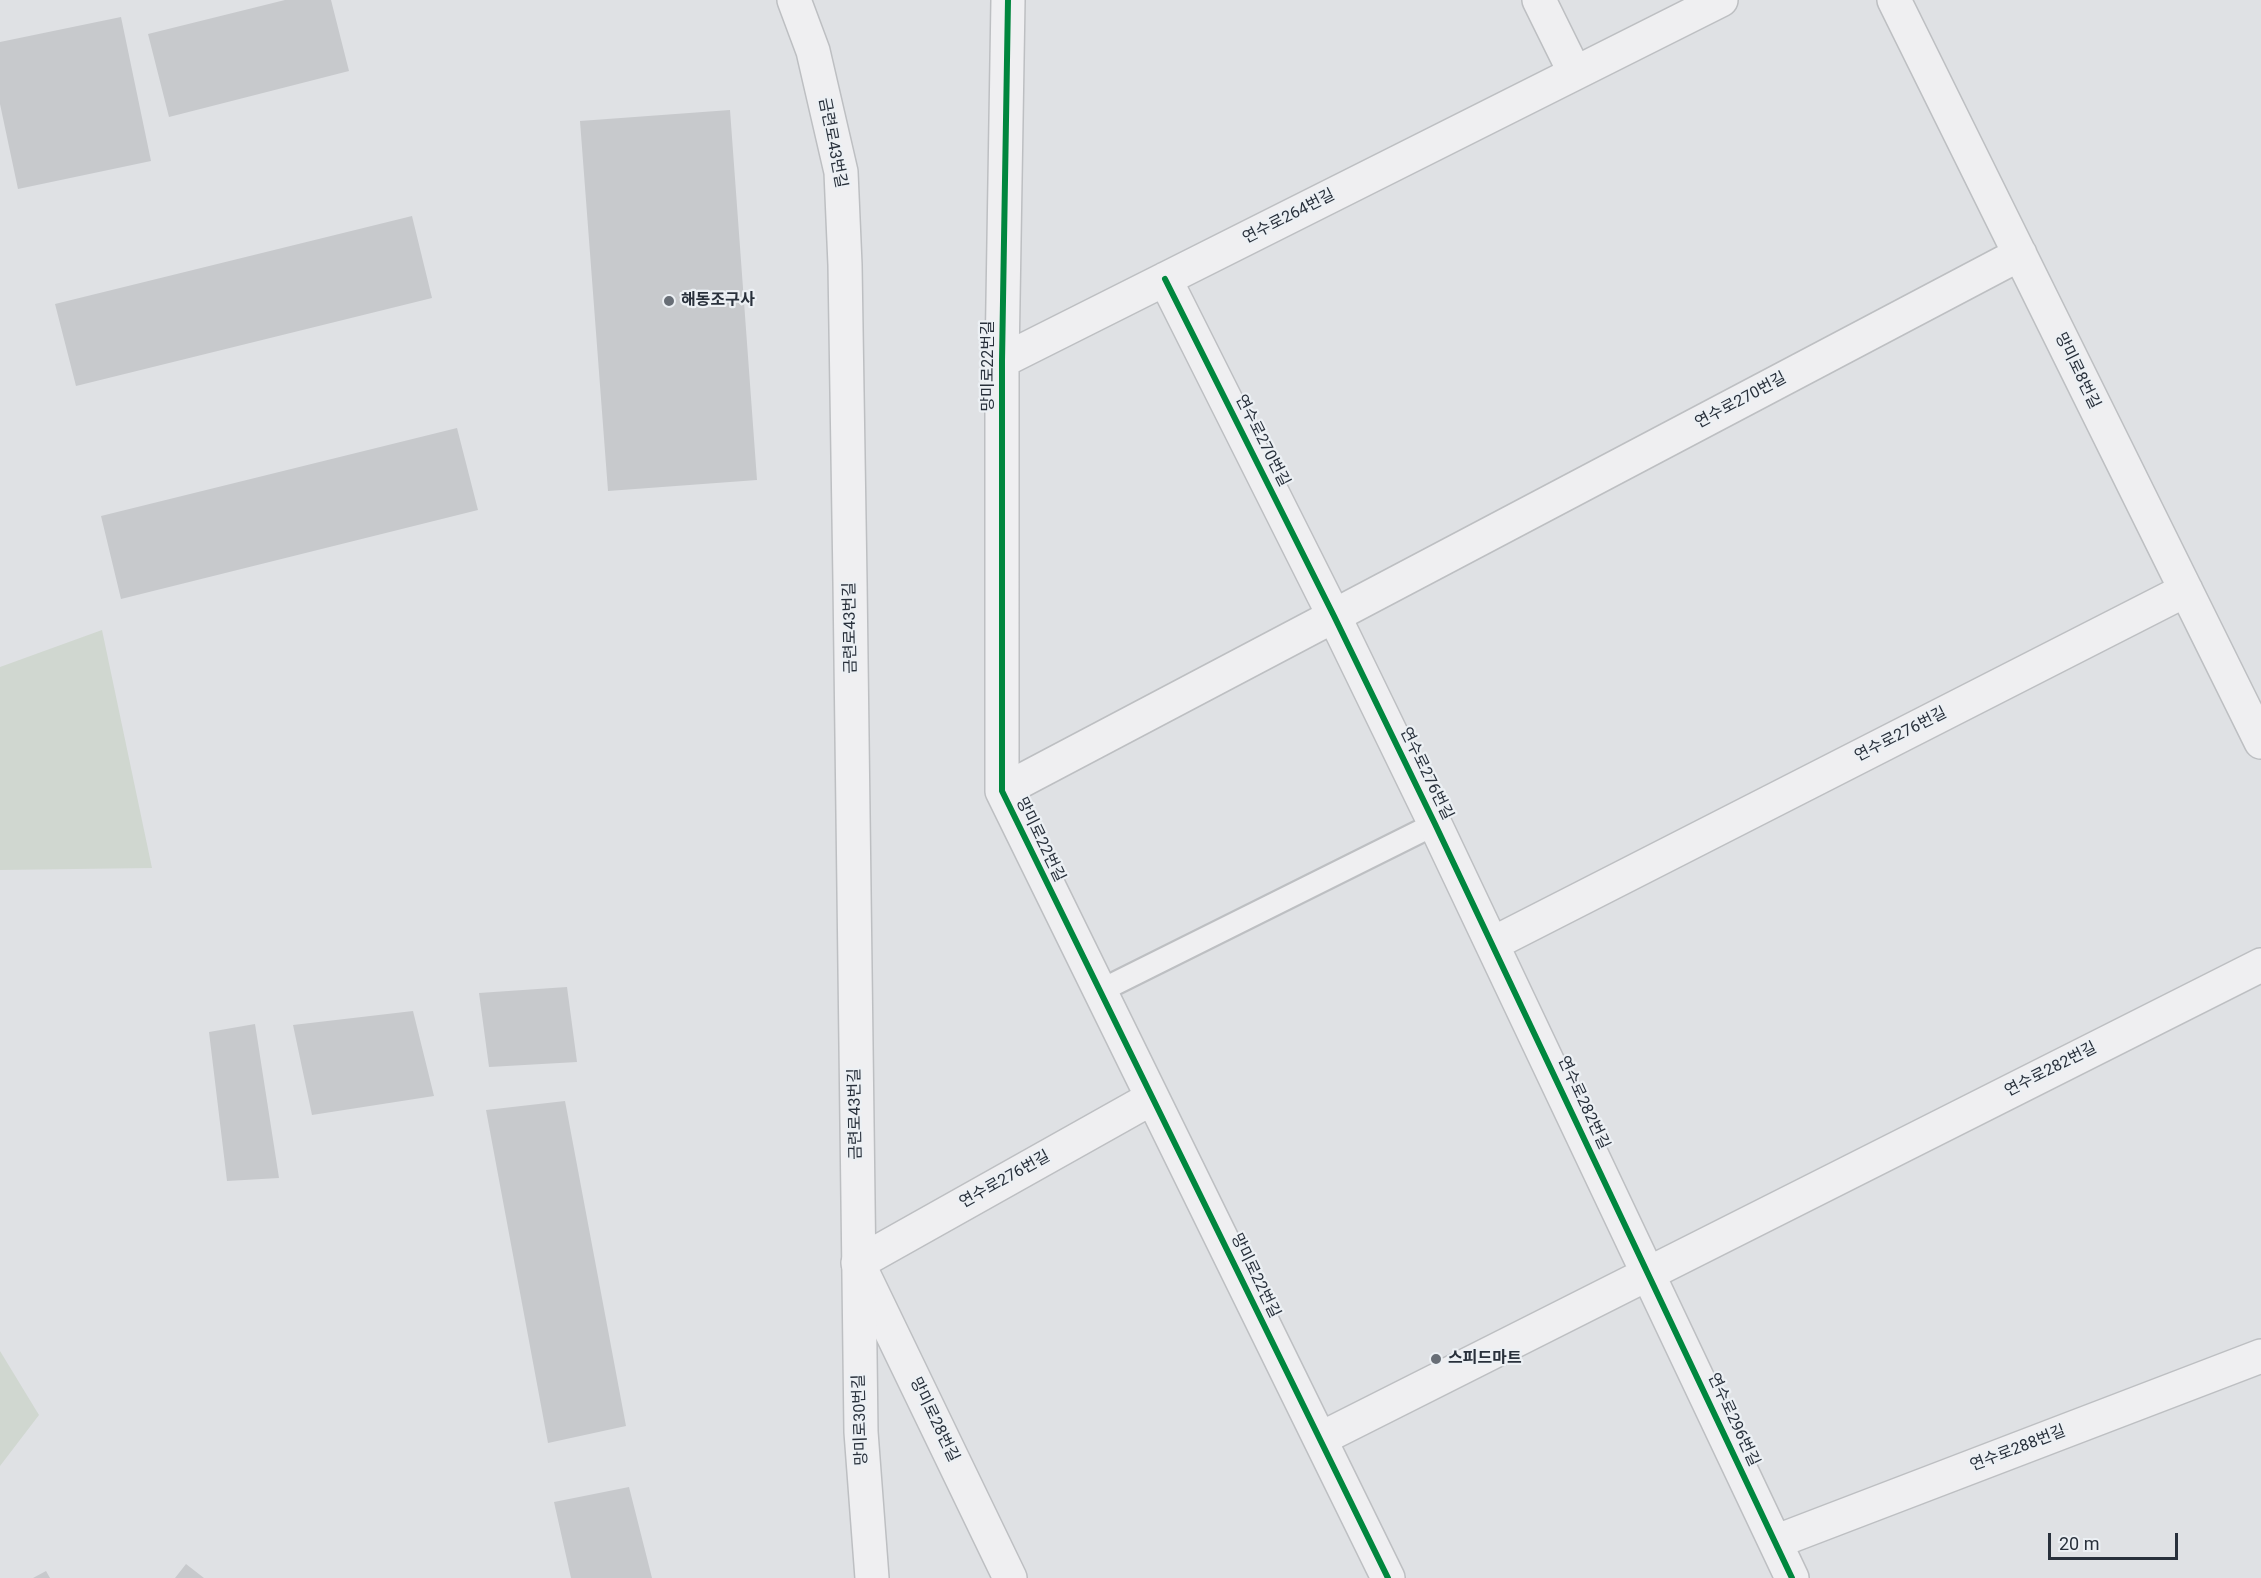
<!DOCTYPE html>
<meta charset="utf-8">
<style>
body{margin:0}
#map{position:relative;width:2261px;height:1578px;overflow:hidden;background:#dfe1e4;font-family:Roboto,sans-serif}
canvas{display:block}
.scale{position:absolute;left:2048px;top:1533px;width:130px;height:27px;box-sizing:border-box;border:3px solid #28303b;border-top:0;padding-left:8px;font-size:18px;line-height:21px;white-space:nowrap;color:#28303b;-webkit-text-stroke:4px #ecf0f4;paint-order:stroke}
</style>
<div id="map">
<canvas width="2261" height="1578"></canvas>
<div class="scale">20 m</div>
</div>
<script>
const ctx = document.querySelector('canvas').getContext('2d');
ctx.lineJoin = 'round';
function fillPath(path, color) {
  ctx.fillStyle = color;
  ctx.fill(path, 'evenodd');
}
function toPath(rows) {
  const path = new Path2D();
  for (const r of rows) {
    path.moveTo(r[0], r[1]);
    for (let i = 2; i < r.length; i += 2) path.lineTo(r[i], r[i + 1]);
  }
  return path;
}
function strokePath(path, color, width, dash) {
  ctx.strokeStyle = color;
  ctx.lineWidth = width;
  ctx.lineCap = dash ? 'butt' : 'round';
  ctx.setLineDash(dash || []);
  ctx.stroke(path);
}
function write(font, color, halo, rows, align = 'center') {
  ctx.font = font + ' Roboto,"Noto Sans KR",sans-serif';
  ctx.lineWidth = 4.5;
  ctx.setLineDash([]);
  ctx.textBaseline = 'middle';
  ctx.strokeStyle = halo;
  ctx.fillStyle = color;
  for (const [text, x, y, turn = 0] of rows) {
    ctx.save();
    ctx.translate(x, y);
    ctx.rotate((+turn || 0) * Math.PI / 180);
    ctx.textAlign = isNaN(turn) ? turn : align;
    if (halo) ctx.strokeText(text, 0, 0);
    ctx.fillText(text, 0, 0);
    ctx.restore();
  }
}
fillPath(toPath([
 [102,630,152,868,0,870,0,667],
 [0,1351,39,1415,0,1466]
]), '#d0d7d0');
fillPath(toPath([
 [285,0,331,0,349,71,169,117,148,34],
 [121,17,151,161,18,189,0,104,0,42],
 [730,110,757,480,608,491,580,121],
 [412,216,432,298,76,386,55,304],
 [457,428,478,510,121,599,101,516],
 [567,987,577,1062,489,1067,479,993],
 [413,1011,434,1096,312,1115,293,1025],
 [255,1024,279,1178,227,1181,209,1032],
 [565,1101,626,1426,548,1443,486,1110],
 [629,1487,652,1578,571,1578,554,1502],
 [186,1564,204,1578,175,1578],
 [46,1571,50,1578,33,1578]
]), '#c7c9cc');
const service = toPath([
 [1100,991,1435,824]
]);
const minor = toPath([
 [1008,0,1002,361,1002,791,1388,1578],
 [1539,0,1575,73],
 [1894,0,2261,742],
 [1165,279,1334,616,1435,824,1792,1578],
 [1002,361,1721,0],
 [1002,791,2020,254],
 [1492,944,2186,590],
 [1320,1439,2261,965],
 [1775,1542,2261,1356],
 [1010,1578,858,1263,1152,1098]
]);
const tertiary = toPath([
 [794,0,813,51,841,172,845,265,850,582,861,1432,872,1578]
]);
strokePath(service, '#bdbfc2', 26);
strokePath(minor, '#bdbfc2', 36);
strokePath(tertiary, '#bdbfc2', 36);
strokePath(service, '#efeff1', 22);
strokePath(minor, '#efeff1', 33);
strokePath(tertiary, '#efeff1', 33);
strokePath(toPath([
 [1008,0,1002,361,1002,791,1388,1578],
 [1165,279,1334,616,1435,824,1792,1578]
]), '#00873e', 6);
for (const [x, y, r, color] of [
 [669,301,6,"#686e76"],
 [1436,1359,6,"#686e76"]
]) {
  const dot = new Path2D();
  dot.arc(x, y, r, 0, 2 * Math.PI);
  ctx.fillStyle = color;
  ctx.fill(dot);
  strokePath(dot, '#ecf0f4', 2);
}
write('16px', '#28303b', '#ecf0f4', [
 ["금련로43번길",832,143,79],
 ["연수로264번길",1289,217,-27],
 ["망미로22번길",989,366,-90],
 ["망미로8번길",2077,371,64],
 ["연수로270번길",1741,401,-28],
 ["연수로270번길",1262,441,63],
 ["금련로43번길",851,628,-91],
 ["연수로276번길",1901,735,-27],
 ["연수로276번길",1426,774,64],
 ["망미로22번길",1040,840,64],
 ["연수로282번길",2051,1070,-27],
 ["연수로282번길",1583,1103,65],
 ["금련로43번길",856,1114,-91],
 ["연수로276번길",1005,1180,-29],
 ["망미로22번길",1255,1276,64],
 ["망미로30번길",861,1420,-92],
 ["망미로28번길",934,1420,64],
 ["연수로296번길",1733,1420,65],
 ["연수로288번길",2018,1449,-21]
]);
write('bold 16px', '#28303b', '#ecf0f4', [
 ["해동조구사",681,301],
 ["스피드마트",1448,1359]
], 'left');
</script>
